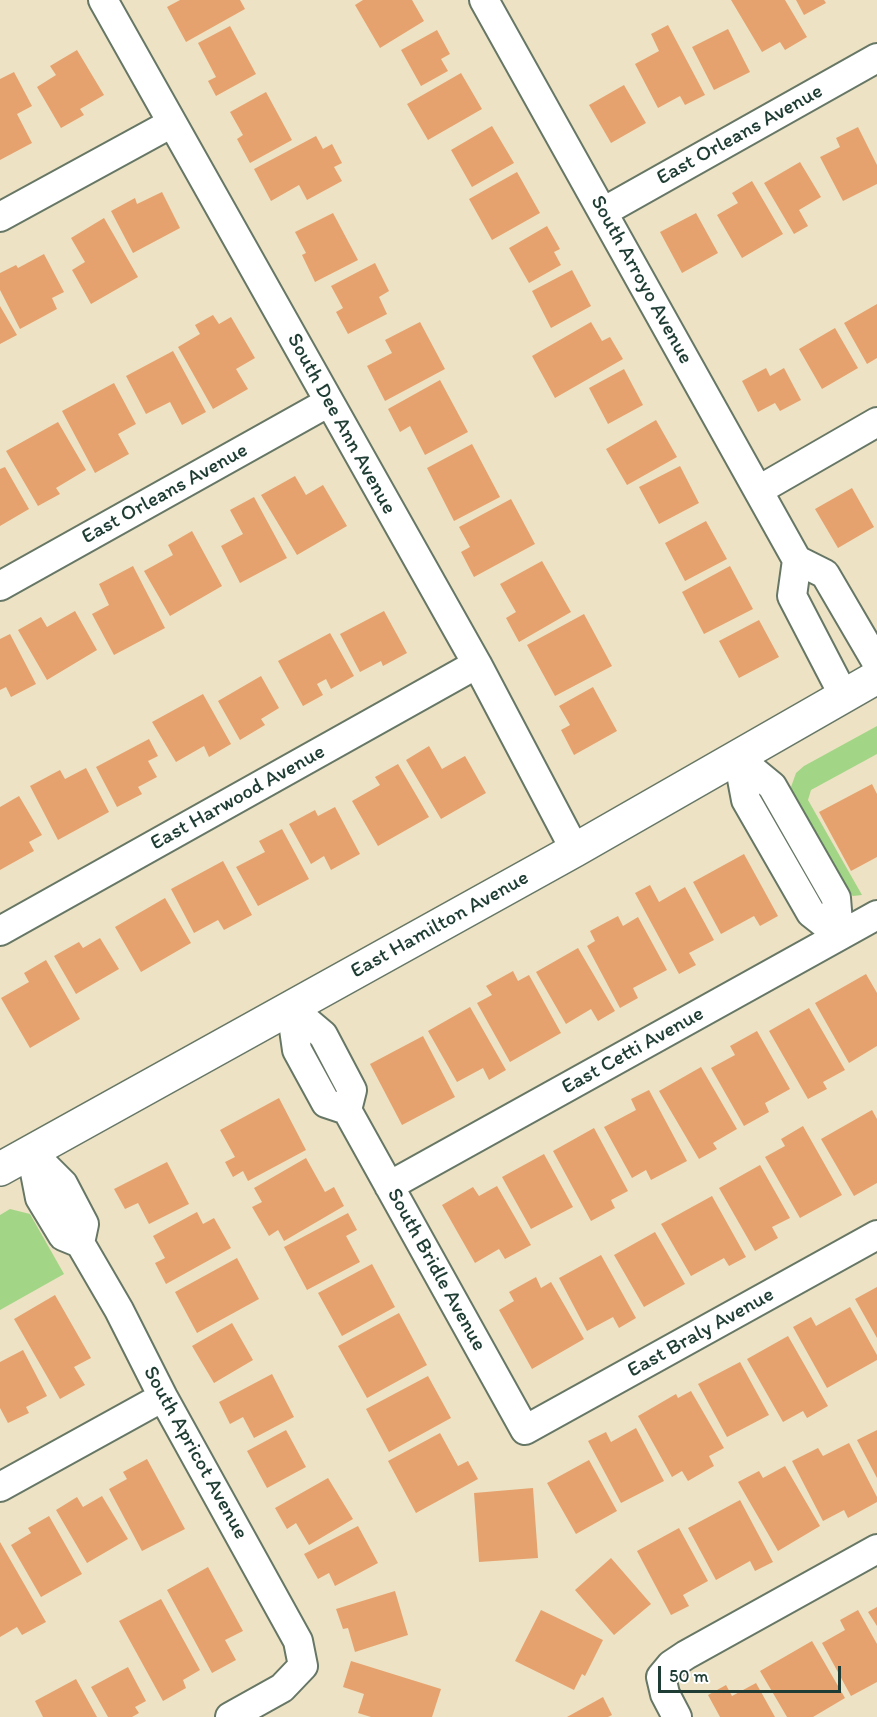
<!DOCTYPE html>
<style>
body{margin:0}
#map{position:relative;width:877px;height:1717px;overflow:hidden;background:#ede2c3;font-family:Itim,sans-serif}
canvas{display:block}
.scale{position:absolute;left:658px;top:1666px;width:183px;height:27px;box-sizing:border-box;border:3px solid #1f3d34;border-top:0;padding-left:8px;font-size:18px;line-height:21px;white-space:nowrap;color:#1f3d34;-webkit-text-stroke:4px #fff;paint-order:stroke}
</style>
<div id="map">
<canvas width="877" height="1717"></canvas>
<div class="scale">50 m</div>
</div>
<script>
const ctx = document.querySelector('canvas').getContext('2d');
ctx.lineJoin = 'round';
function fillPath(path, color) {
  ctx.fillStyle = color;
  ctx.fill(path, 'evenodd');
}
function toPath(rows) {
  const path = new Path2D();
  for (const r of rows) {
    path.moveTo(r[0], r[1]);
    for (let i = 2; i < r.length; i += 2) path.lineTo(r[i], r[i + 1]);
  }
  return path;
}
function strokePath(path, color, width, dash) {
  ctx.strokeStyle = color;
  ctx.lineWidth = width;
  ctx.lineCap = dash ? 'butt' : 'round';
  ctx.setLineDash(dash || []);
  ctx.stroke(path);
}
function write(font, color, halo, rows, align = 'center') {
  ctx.font = font + ' Itim,sans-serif';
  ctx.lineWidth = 4.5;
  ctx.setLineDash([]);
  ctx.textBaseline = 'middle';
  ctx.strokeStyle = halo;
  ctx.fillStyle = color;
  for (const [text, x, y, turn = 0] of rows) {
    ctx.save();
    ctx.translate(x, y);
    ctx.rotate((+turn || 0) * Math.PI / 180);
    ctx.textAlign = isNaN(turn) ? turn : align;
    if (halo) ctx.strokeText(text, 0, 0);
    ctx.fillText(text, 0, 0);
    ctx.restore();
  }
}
fillPath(toPath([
 [877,726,877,754,811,790,808,800,862,895,853,896,844,889,795,802,791,787,796,773,804,766],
 [10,1209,30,1214,64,1274,0,1310,0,1215]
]), '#a2d686');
fillPath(toPath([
 [180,0,240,0,245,9,186,42,167,7],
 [363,0,412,0,424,21,380,48,355,5],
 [731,0,785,0,807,37,785,50,780,42,762,52],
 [796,0,824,0,826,3,804,15],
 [668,25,705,95,685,105,680,96,658,108,635,64,659,51,651,34],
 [230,26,256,74,216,96,208,81,216,77,198,43],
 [728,29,750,72,714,90,692,47],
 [437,30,450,54,441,59,448,71,421,86,401,50],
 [77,50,104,95,80,109,84,115,61,128,37,87,56,75,50,66],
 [14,72,32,106,17,114,32,143,0,160,0,79],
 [461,73,482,109,428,140,407,104],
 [624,85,646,123,611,143,589,105],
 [266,92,292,140,250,163,237,139,243,135,230,112],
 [492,126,514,163,472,187,451,150],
 [858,127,877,165,877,184,843,201,820,157,840,147,836,138],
 [316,136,323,149,332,144,342,163,334,167,342,181,307,200,299,185,271,201,254,169],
 [800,162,821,197,799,210,808,226,794,234,764,183],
 [517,172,540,213,492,240,469,199],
 [752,181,783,234,742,258,717,215,738,203,732,193],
 [162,192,180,228,133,253,111,211,135,198,137,204],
 [333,213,358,260,315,282,302,255,306,253,295,232],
 [696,213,718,253,682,273,660,232],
 [104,218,138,277,91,304,72,270,85,262,71,238],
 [547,226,560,249,554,252,561,265,529,283,509,248],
 [44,254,64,292,52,298,57,309,20,329,0,290,0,273,16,265,18,268],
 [375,263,389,291,379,297,387,314,348,334,336,312,343,308,331,286],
 [572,270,591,306,551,328,532,291],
 [877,304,877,358,867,364,844,323],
 [0,306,17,335,0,344],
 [213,315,219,324,231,317,255,358,236,369,248,389,213,409,178,347,200,334,195,325],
 [420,322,445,369,385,401,367,366,392,353,385,340],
 [591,322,602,341,610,337,623,359,555,398,532,356],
 [835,328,858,368,822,389,799,349],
 [173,351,206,412,182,425,170,402,146,414,126,376],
 [766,368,770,376,784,368,801,400,780,411,775,403,758,412,742,381],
 [624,369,643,405,608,424,589,388],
 [440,380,468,432,425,455,410,426,400,432,388,409],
 [114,383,136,424,118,434,129,454,95,473,62,411],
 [656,420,677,457,627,485,606,449],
 [58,422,86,470,56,488,60,494,38,506,6,451],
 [472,444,500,497,454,521,427,468],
 [680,466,699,503,659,524,639,487],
 [5,467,29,509,0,526,0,469],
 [295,476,306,495,323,485,347,526,297,555,261,495],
 [852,488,874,527,838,548,815,509],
 [254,497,287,558,240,583,221,546,243,534,230,510],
 [511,499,535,544,474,577,461,552,470,547,459,527],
 [706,521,727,559,685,581,665,543],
 [192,531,222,586,170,616,144,571,173,555,168,545],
 [542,561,571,612,519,642,506,618,516,612,500,584],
 [133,566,165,628,114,655,92,614,109,605,99,584],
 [730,566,753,609,704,634,682,592],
 [75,611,97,650,47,680,18,630,41,617,47,627],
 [384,611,407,653,383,666,381,661,360,672,340,634],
 [584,614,612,666,555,696,527,645],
 [759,620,779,657,739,678,719,641],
 [330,633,354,676,331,689,326,679,317,684,323,695,303,706,278,661],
 [10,634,36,684,11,697,6,687,0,690,0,639],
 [261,676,279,708,261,719,265,725,240,740,218,701],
 [593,687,617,731,574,755,561,730,570,725,559,706],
 [203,694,231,744,209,757,204,746,176,762,152,722],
 [149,739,158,756,148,761,157,777,138,787,142,794,117,807,96,767],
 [429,746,442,769,465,756,486,793,441,819,406,760],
 [398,764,429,817,378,846,352,801,380,785,375,777],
 [86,768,109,812,58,840,30,786,60,770,65,779],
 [872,784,877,794,877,857,851,871,819,812],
 [19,796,42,835,29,842,34,851,0,870,0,807],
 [335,807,360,854,331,870,324,856,311,864,289,824,315,810,318,816],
 [282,829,309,879,258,906,236,867,265,852,259,841],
 [744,854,778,916,760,926,754,916,721,934,693,882],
 [223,861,252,915,224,930,218,920,194,933,171,889],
 [650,885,659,902,685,887,714,940,689,953,696,965,679,974,635,893],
 [165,898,191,943,141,972,115,927],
 [618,916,623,926,638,917,667,970,633,988,638,998,620,1008,587,946,595,941,590,931],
 [100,938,119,969,76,994,54,956,79,942,83,948],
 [578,948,615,1011,598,1021,591,1009,566,1024,536,972],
 [46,960,80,1019,30,1048,1,998,29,982,24,973],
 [513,971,518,981,529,975,561,1033,510,1062,477,1003,492,995,486,986],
 [866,974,877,993,877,1046,849,1063,815,1003],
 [470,1007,506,1070,489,1080,483,1068,457,1082,428,1031],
 [809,1008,845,1070,823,1082,827,1089,808,1099,769,1031],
 [757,1031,790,1089,765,1103,769,1112,744,1126,711,1068,735,1055,730,1046],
 [423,1036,455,1097,402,1125,370,1064],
 [701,1067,737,1129,713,1143,717,1149,699,1159,659,1091],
 [649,1090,687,1161,651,1180,646,1170,632,1178,604,1127,636,1110,631,1099],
 [279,1098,306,1150,248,1181,243,1171,233,1177,225,1162,235,1157,220,1130],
 [872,1110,877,1119,877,1183,854,1196,821,1139],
 [803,1126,842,1195,800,1218,765,1157,785,1146,781,1139],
 [594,1128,628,1191,611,1200,615,1208,591,1221,553,1151],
 [544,1154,573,1207,531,1229,502,1177],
 [306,1158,325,1192,334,1187,344,1206,284,1241,278,1230,269,1236,252,1207,262,1202,254,1188],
 [167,1162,189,1204,149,1224,138,1203,125,1209,114,1189],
 [760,1165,790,1218,772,1227,778,1238,755,1251,719,1188],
 [497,1186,531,1245,505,1259,499,1249,475,1263,442,1205,473,1187,479,1196],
 [712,1196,746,1257,729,1266,724,1258,691,1276,661,1224],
 [197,1212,203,1224,214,1218,231,1248,166,1284,155,1263,165,1258,153,1236],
 [348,1213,357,1230,346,1236,360,1262,307,1290,284,1247],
 [655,1232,685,1284,644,1307,614,1255],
 [601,1255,636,1318,619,1328,613,1317,587,1331,559,1278],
 [237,1258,259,1299,197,1333,175,1292],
 [372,1264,395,1307,342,1336,318,1293],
 [536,1277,541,1288,551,1282,584,1339,532,1369,499,1310,514,1301,509,1292],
 [877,1287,877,1338,855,1299],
 [55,1295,91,1358,74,1367,85,1385,60,1399,14,1319],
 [850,1307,877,1355,877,1360,827,1388,793,1327,811,1317,816,1326],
 [399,1313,427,1365,367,1398,338,1346],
 [232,1323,253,1360,214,1383,192,1346],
 [788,1336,828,1406,807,1418,803,1411,783,1422,747,1359],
 [23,1350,47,1396,26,1407,29,1413,8,1423,0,1408,0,1362],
 [740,1362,769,1415,727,1437,698,1384],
 [272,1374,294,1417,254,1438,243,1417,230,1424,219,1402],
 [428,1376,451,1418,389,1452,366,1409],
 [691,1391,724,1448,709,1456,714,1466,688,1481,682,1471,672,1477,638,1416,676,1394,678,1398],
 [636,1428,664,1481,621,1503,588,1441,606,1432,611,1442],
 [286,1430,306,1467,267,1488,247,1451],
 [877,1430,877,1478,857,1440],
 [440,1433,458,1466,468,1461,478,1479,416,1513,388,1461],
 [849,1443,877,1497,877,1502,848,1518,844,1510,823,1521,792,1461,818,1448,823,1456],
 [147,1459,185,1529,142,1551,109,1489,127,1479,123,1472],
 [589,1460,617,1511,576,1534,547,1483],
 [785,1466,820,1526,778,1551,738,1482,759,1471,763,1478],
 [328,1478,353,1519,309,1545,296,1523,287,1529,275,1508],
 [533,1488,538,1558,479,1562,474,1493],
 [102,1496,128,1539,87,1563,56,1510,77,1497,83,1507],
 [740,1500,773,1562,755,1571,750,1561,716,1580,688,1528],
 [49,1516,82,1574,41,1597,11,1545,31,1533,28,1528],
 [358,1526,378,1563,335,1586,329,1573,318,1579,304,1554],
 [679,1528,708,1581,683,1595,689,1606,671,1615,637,1551],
 [0,1542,46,1622,22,1635,17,1627,0,1637],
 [611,1558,651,1604,614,1635,575,1590],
 [208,1567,243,1631,225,1640,236,1660,212,1673,167,1590],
 [395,1591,408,1635,355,1652,348,1628,343,1629,336,1609],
 [161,1599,200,1670,183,1680,186,1688,163,1701,119,1621],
 [877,1607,877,1626,868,1612],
 [541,1610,603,1640,585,1676,582,1674,574,1690,515,1661],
 [858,1610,877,1644,877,1682,851,1696,822,1643,845,1630,840,1620],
 [812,1641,845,1698,813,1717,787,1717,760,1671],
 [351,1661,441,1689,432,1717,371,1717,358,1713,364,1694,343,1687],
 [128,1667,146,1701,135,1707,139,1713,132,1717,108,1717,91,1687],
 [76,1679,97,1717,43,1717,35,1701],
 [756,1683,775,1717,720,1717,708,1695,726,1685,732,1696],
 [603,1697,612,1715,608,1717,567,1717]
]), '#e6a26e');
const minor = toPath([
 [103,0,477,664,575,850],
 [484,0,797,560,825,574,877,663],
 [603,212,877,58],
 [0,217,172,123],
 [759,490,877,422],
 [797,560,792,596,844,696],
 [0,586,329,402],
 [738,758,772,786,836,898,839,935],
 [738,758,746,800,811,913,839,935],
 [0,931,477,664],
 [291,1008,297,1050,326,1103,347,1110,525,1430,877,1235],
 [291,1008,323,1035,352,1090,347,1110],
 [31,1152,40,1198,63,1236,80,1243,119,1310,163,1397,298,1641,303,1666,282,1688,230,1717],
 [31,1152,63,1184,84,1224,80,1243],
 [389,1186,877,915],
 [0,1487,163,1397],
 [677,1717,665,1694,661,1677,671,1665,686,1655,877,1549]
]);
const tertiary = toPath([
 [0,1169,575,850,877,677]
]);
strokePath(minor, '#677766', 32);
strokePath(tertiary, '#677766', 36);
strokePath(minor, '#fff', 28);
strokePath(tertiary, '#fff', 33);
write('21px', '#1f3d34', '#fff', [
 ["East Orleans Avenue",740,135,-29],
 ["South Arroyo Avenue",641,280,61],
 ["South Dee Ann Avenue",341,424,61],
 ["East Orleans Avenue",165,494,-29],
 ["East Harwood Avenue",238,798,-29],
 ["East Hamilton Avenue",440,925,-29],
 ["East Cetti Avenue",633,1051,-29],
 ["South Bridle Avenue",436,1270,61],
 ["East Braly Avenue",701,1333,-29],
 ["South Apricot Avenue",195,1453,61]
]);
</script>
